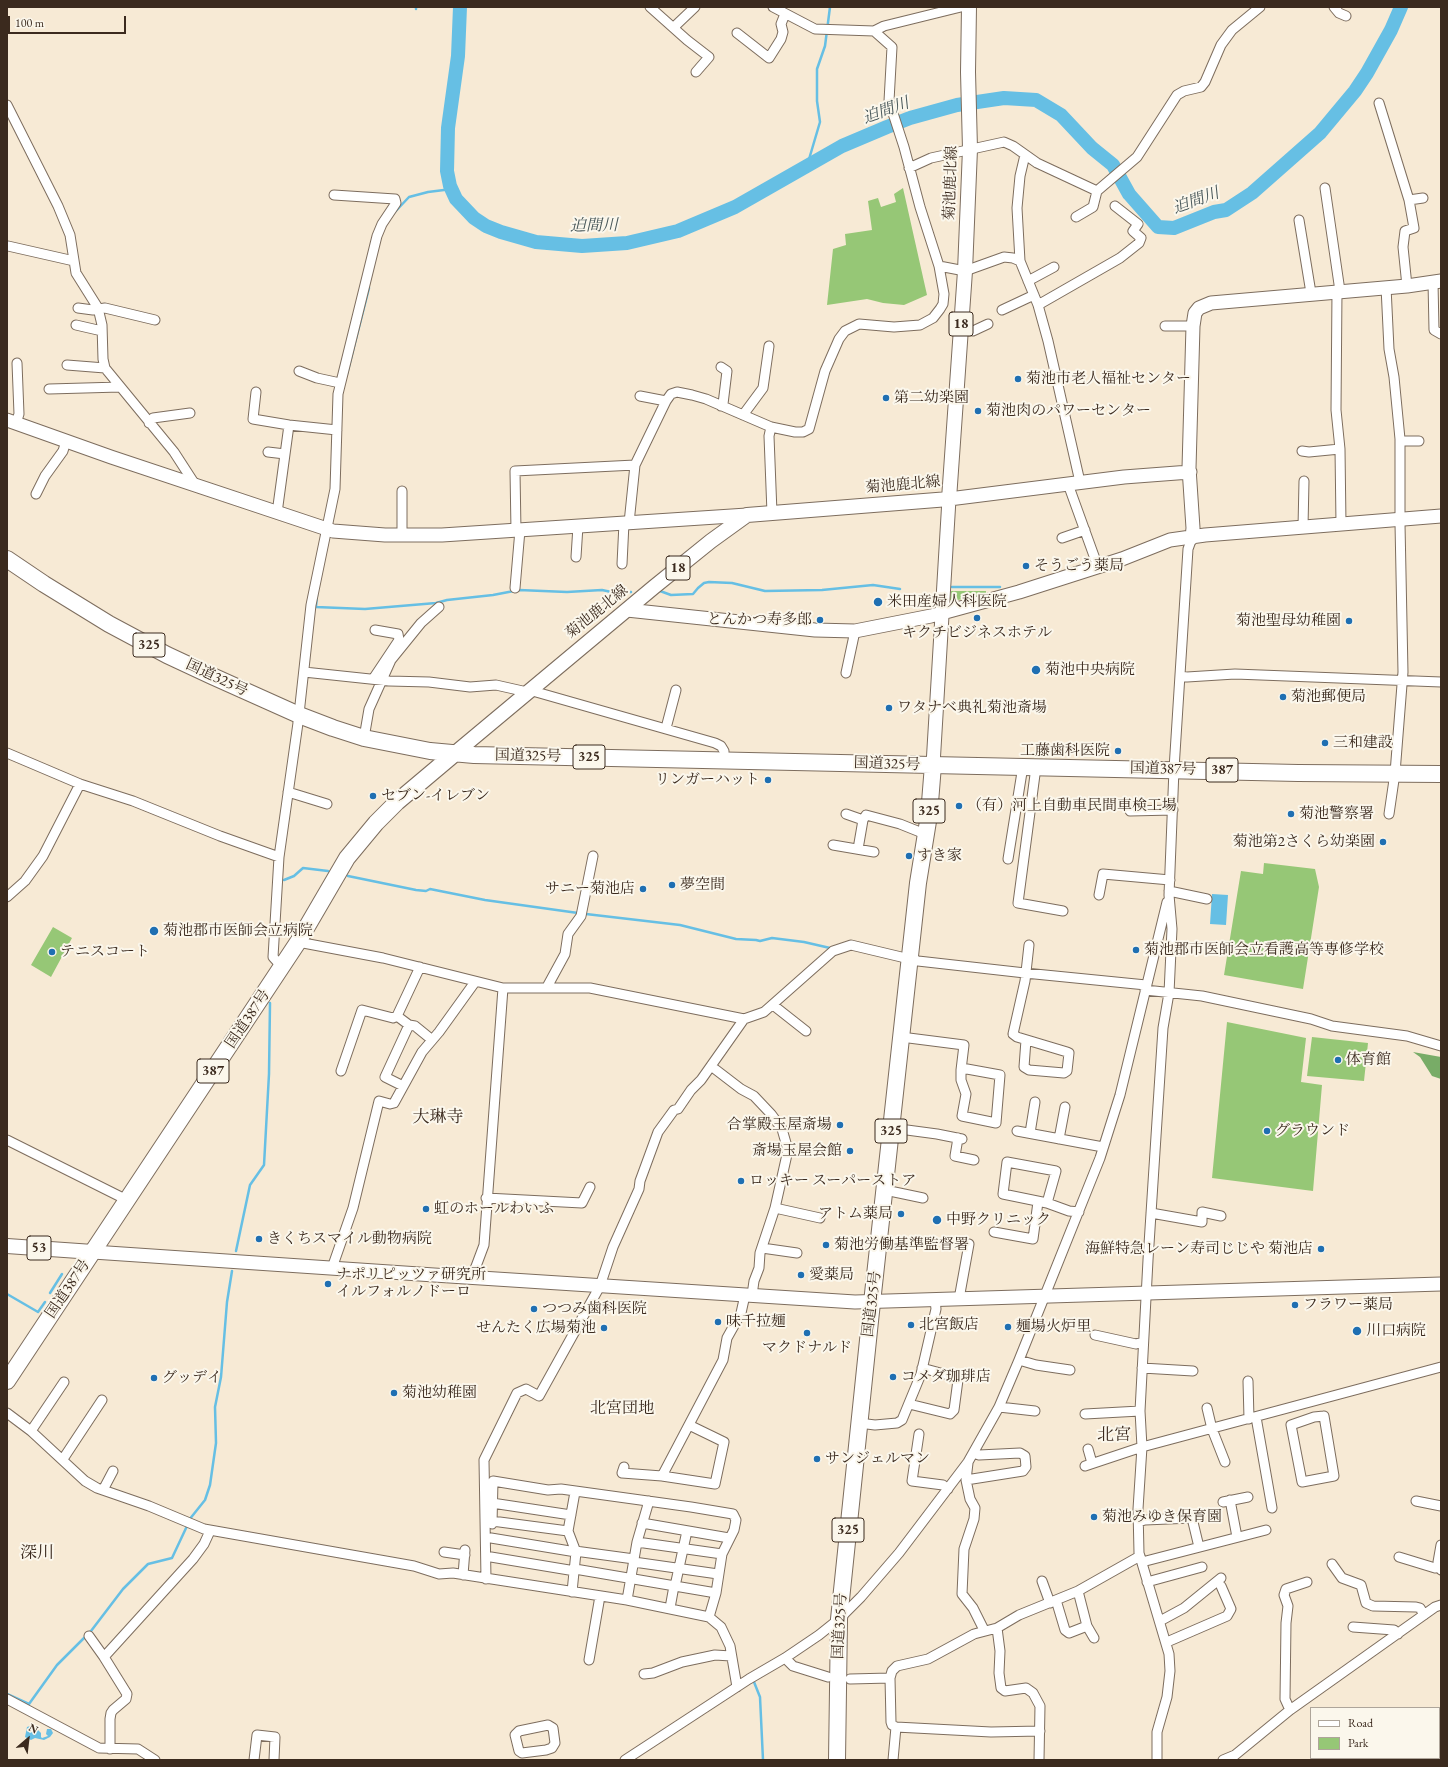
<!DOCTYPE html>
<meta charset="utf-8">
<style>
body{margin:0}
#map{position:relative;width:1448px;height:1767px;overflow:hidden;background:#f7ead5;font-family:"EB Garamond",serif}
canvas{display:block}
.frame{position:absolute;inset:0;border:8px solid #3b2a1e;pointer-events:none}
.legend{position:absolute;left:1310px;top:1707px;width:130px;height:52px;box-sizing:border-box;background:#fbf7ec;border:1px solid #aea59a;margin:0;padding:5px 7px;list-style:none;font-size:12px;color:#3b2a1e}
.legend li{display:flex;align-items:center;gap:8px;height:20px}
.legend b{width:20px;border:1px solid #aea59a}
.north{position:absolute;left:8px;top:1719px;width:40px;height:40px;-webkit-text-stroke:3px #fbf7ec;paint-order:stroke;rotate:28deg;font-size:11px;font-weight:700;line-height:16px;text-align:center;color:#3b2a1e}
.north::after{content:'';display:block;margin:auto;width:14px;height:18px;background:#3b2a1e;clip-path:polygon(50% 0,100% 100%,50% 72%,0 100%)}
.scale{position:absolute;left:8px;top:16px;width:118px;height:18px;box-sizing:border-box;border:2px solid #3b2a1e;border-top:0;padding-left:5px;font-size:12px;line-height:14px;white-space:nowrap;color:#3b2a1e;-webkit-text-stroke:3px #fbf7ec;paint-order:stroke}
</style>
<div id="map">
<canvas width="1448" height="1767"></canvas>
<div class="frame"></div>
<ul class="legend">
<li><b style="height:5px;background:#fff"></b>Road</li>
<li><b style="height:11px;background:#96c776"></b>Park</li>
</ul>
<div class="north">N</div>
<div class="scale">100 m</div>
</div>
<script>
const ctx = document.querySelector('canvas').getContext('2d');
ctx.lineJoin = 'round';
function fillPath(path, color) {
  ctx.fillStyle = color;
  ctx.fill(path, 'evenodd');
}
function toPath(rows) {
  const path = new Path2D();
  for (const r of rows) {
    path.moveTo(r[0], r[1]);
    for (let i = 2; i < r.length; i += 2) path.lineTo(r[i], r[i + 1]);
  }
  return path;
}
function strokePath(path, color, width, dash) {
  ctx.strokeStyle = color;
  ctx.lineWidth = width;
  ctx.lineCap = dash ? 'butt' : 'round';
  ctx.setLineDash(dash || []);
  ctx.stroke(path);
}
function write(font, color, halo, rows, align = 'center') {
  ctx.font = font + ' "EB Garamond","Noto Serif JP",serif';
  ctx.lineWidth = 4;
  ctx.setLineDash([]);
  ctx.textBaseline = 'middle';
  ctx.strokeStyle = halo;
  ctx.fillStyle = color;
  for (const [text, x, y, turn = 0] of rows) {
    ctx.save();
    ctx.translate(x, y);
    ctx.rotate((+turn || 0) * Math.PI / 180);
    ctx.textAlign = isNaN(turn) ? turn : align;
    if (halo) ctx.strokeText(text, 0, 0);
    ctx.fillText(text, 0, 0);
    ctx.restore();
  }
}
fillPath(toPath([
 [903,188,927,295,904,305,883,303,867,299,827,305,833,249,846,245,845,234,872,230,868,201,878,198,881,207,896,202,894,194],
 [951,591,986,591,986,594,953,601,950,600],
 [1264,863,1315,869,1319,887,1303,989,1224,975,1241,871,1263,874],
 [53,927,72,938,51,977,31,965],
 [1227,1022,1306,1038,1301,1082,1322,1085,1313,1191,1212,1178],
 [1312,1037,1368,1043,1364,1081,1307,1076]
]), '#96c776');
fillPath(toPath([
 [1413,1052,1441,1057,1441,1079,1432,1076,1420,1057]
]), '#78ac67');
fillPath(toPath([
 [1212,894,1228,895,1226,925,1210,924],
 [33,1725,41,1733,41,1737,42,1738,48,1736,46,1734,47,1729,51,1729,53,1733,50,1737,44,1740,35,1738,31,1740,25,1737,27,1727]
]), '#66bfe4');
strokePath(toPath([
 [416,9,416,7],
 [807,166,820,122,817,101,817,69,825,46,830,7],
 [393,214,409,197,428,192,452,189],
 [347,374,369,288],
 [952,587,1000,587],
 [660,591,671,595,693,594,698,588,704,583,709,582,732,583,765,591,822,590,873,585,900,589],
 [317,595,316,607,365,609,436,603,447,600,493,595,519,590,567,592,602,590,616,593,631,592],
 [348,876,416,890,426,891,430,889,485,900,578,913],
 [284,880,294,876,303,868,328,871],
 [586,914,680,925,736,939,756,940,760,941,772,938,804,942,830,948],
 [236,1251,250,1185,264,1165,269,1074,270,1003],
 [50,1293,62,1274],
 [7,1294,38,1312,45,1302],
 [189,1520,205,1500,210,1485,216,1443,215,1407,221,1377,227,1302,232,1271],
 [754,1682,760,1697,763,1760],
 [7,1694,29,1704,57,1665,91,1631,123,1589,148,1564,172,1558,187,1526]
]), '#66bfe4', 2.5);
strokePath(toPath([
 [460,7,458,56,448,128,447,171,450,186,456,199,474,218,486,226,501,232,536,242,582,246,627,243,678,231,735,207,842,146,887,127,910,118,957,105,1004,98,1036,100,1061,115,1092,148,1113,165,1129,194,1158,227,1174,228,1214,212,1226,210,1252,193,1320,133,1355,91,1367,73,1391,30,1401,7]
]), '#66bfe4', 14);
const street = toPath([
 [650,7,687,40,709,57,696,72],
 [773,7,815,29,874,31,884,26,961,7],
 [1334,7,1339,13,1346,16],
 [674,27,695,7],
 [737,33,769,58,781,39,783,32,781,24,785,14],
 [1379,103,1409,200,1414,228,1405,231,1403,247,1407,286],
 [7,105,58,206,70,235,76,273,98,308,102,325,103,359,105,368,174,452,196,486],
 [1025,155,1020,176,1017,208,1020,261,1038,305,1048,341,1080,482],
 [909,168,931,158,1004,142,1013,146,1037,163,1097,191,1137,157,1177,95,1184,91,1201,87,1205,82,1221,45,1232,30,1260,7],
 [1325,188,1340,291],
 [1409,200,1423,198],
 [1076,217,1093,207,1097,191],
 [1299,220,1311,293],
 [8,246,74,261],
 [939,266,965,271,1004,257,1013,258,1020,261],
 [1028,281,1054,267],
 [1433,282,1434,330,1441,334],
 [1386,287,1389,349,1394,377,1400,439,1400,524,1403,672,1395,773,1389,814],
 [1337,291,1336,410,1340,449,1341,524],
 [1038,305,1120,258,1139,243,1141,238,1133,231,1138,224,1115,206],
 [78,308,93,310,105,308,155,320],
 [1002,310,1034,295],
 [76,325,102,331],
 [1165,326,1193,326],
 [961,330,973,331,988,324],
 [67,365,105,368],
 [721,367,727,371,723,404,721,406],
 [299,371,317,378,340,383],
 [49,389,120,387],
 [256,392,253,419,289,425,337,430],
 [640,396,666,401],
 [743,415,763,388,769,346],
 [16,423,19,414,17,363],
 [149,423,153,418,190,413],
 [771,427,769,436,772,513],
 [1400,441,1419,441],
 [1302,451,1309,452,1340,449],
 [268,452,285,454],
 [1068,484,1098,567],
 [36,494,45,476,63,451,66,441],
 [277,513,289,425],
 [629,523,635,465,666,401,671,394,677,392,692,395,706,399,771,427,795,432,803,432,809,429,825,371,839,339,845,331,859,324,894,327,920,325,933,318,940,309,943,304,944,294,939,266,920,207,904,147,889,101,892,47,874,31],
 [1303,527,1304,481],
 [516,531,515,471,635,465],
 [402,535,402,491],
 [1062,538,1085,530],
 [576,557,578,526],
 [622,564,624,523],
 [515,588,520,530],
 [304,672,389,681,429,682,470,687,496,685,527,692],
 [846,673,855,631],
 [1180,676,1187,677,1235,674,1441,682],
 [373,679,399,640,398,634,375,630],
 [529,690,715,743,721,746,724,751,724,759],
 [666,728,676,690],
 [364,738,369,709,391,660,421,623,439,607],
 [7,753,80,784,133,801,220,836,279,857],
 [1036,767,1018,903,1063,911],
 [288,792,327,804],
 [1130,811,1173,810],
 [846,814,863,820],
 [833,845,874,852],
 [858,849,863,820,866,815,900,824,925,834],
 [1008,859,1023,766],
 [1169,891,1207,899],
 [1099,895,1103,874,1170,880],
 [7,897,25,881,43,856,80,784],
 [298,942,383,958,503,988,590,988,744,1019,764,1012,833,951,851,945,918,961,1025,973,1146,985],
 [282,967,273,957,279,857,298,723,311,605,335,489,338,394,377,236,382,224,396,203,395,199,334,195],
 [547,987,565,954,568,934,581,916,593,856],
 [1145,990,1202,996,1311,1019,1332,1026,1407,1036,1441,1046],
 [773,1005,806,1031],
 [397,1016,409,1025,415,1026,431,1039],
 [901,1037,964,1045,961,1070,961,1080,966,1094,962,1116,996,1123,1000,1075,967,1069,961,1070],
 [1026,1040,1024,1067,1029,1070,1064,1073,1067,1071,1069,1053,1067,1052,1017,1037,1013,1034,1025,981,1029,945],
 [711,1066,741,1089,754,1096,771,1114,782,1129,788,1150,775,1208,760,1253,759,1268,754,1281,752,1295],
 [341,1071,362,1010,393,1018,397,1016,420,967],
 [403,1086,385,1077,409,1025],
 [892,1128,937,1134,962,1139],
 [1017,1131,1103,1147],
 [1030,1133,1035,1102],
 [958,1138,955,1156,974,1160],
 [1059,1139,1065,1107],
 [7,1140,127,1200],
 [885,1190,923,1198],
 [486,1198,582,1203,590,1187],
 [1047,1203,1056,1171,1007,1162,1003,1194,1047,1203,1069,1211,1079,1212],
 [775,1208,820,1218],
 [1151,1213,1202,1222,1202,1212,1221,1216],
 [994,1232,1033,1239,1038,1202],
 [762,1248,797,1253],
 [332,1268,353,1208,379,1101,390,1104,394,1103,422,1052,439,1032,475,982],
 [472,1277,484,1245,503,988],
 [959,1299,969,1244],
 [1095,1335,1136,1344,1143,1342],
 [1019,1360,1036,1365,1070,1370],
 [1142,1368,1193,1371],
 [1248,1381,1249,1419],
 [909,1404,950,1414,954,1410,958,1380,955,1377,922,1368],
 [999,1407,1035,1411],
 [1207,1408,1212,1429,1225,1462],
 [7,1413,31,1431,85,1481,97,1488,149,1506,204,1529,414,1566,439,1574,453,1573,627,1600,709,1617,721,1627,730,1646,737,1687],
 [1085,1414,1140,1411],
 [1324,1416,1334,1476,1302,1482,1291,1425,1314,1417,1324,1416],
 [1256,1417,1272,1508],
 [859,1423,875,1425,897,1423,902,1420,921,1374,936,1309,935,1300],
 [31,1431,64,1382],
 [919,1434,912,1481,943,1485,948,1489],
 [1088,1449,1092,1463],
 [63,1459,102,1400],
 [968,1463,966,1480,970,1499,975,1508,974,1519,964,1549,962,1594,973,1608,984,1630],
 [1085,1466,1142,1447,1441,1367],
 [624,1467,622,1473,662,1476,723,1360,727,1338,741,1313,745,1295],
 [662,1476,715,1484,724,1442,689,1425],
 [966,1480,1023,1471,1026,1467,1025,1456,1020,1453,979,1455,973,1453],
 [103,1490,113,1471],
 [1230,1500,1237,1537],
 [1416,1501,1441,1506],
 [1223,1502,1248,1497],
 [492,1503,571,1515],
 [492,1521,568,1531],
 [1138,1522,1145,1520,1192,1518,1199,1547],
 [642,1523,729,1538],
 [492,1524,493,1481,548,1490,561,1489,691,1507,733,1514,736,1520,734,1530,722,1554,716,1593,709,1617],
 [491,1538,576,1552],
 [637,1542,722,1554],
 [1441,1545,1438,1562,1441,1570],
 [575,1551,634,1559],
 [444,1552,465,1555],
 [491,1557,575,1571],
 [1399,1557,1435,1568,1440,1567],
 [634,1562,718,1574],
 [1142,1562,1266,1530],
 [1332,1564,1342,1578,1361,1585,1366,1603,1373,1606,1416,1607,1420,1608,1424,1615],
 [575,1569,716,1593],
 [463,1575,465,1550],
 [486,1579,484,1460,517,1393,526,1389,539,1396,600,1286,613,1247,639,1189,640,1181,658,1132,674,1110,678,1109,691,1090,701,1080,744,1019],
 [1042,1581,1050,1603],
 [1147,1582,1202,1567],
 [675,1586,687,1531],
 [1078,1591,1087,1626,1094,1638],
 [572,1592,576,1552,568,1531,575,1492],
 [627,1600,637,1542,649,1501],
 [1056,1600,1065,1630,1069,1633,1087,1626],
 [670,1608,674,1586],
 [1160,1621,1184,1608,1221,1578],
 [1353,1627,1394,1630,1398,1634],
 [997,1628,1000,1651,999,1673,1001,1688,1005,1691,1026,1688,1033,1693,1040,1706,1039,1760],
 [89,1636,104,1657],
 [1167,1642,1227,1616,1231,1609,1221,1586],
 [785,1658,793,1666,828,1677],
 [589,1660,600,1596],
 [644,1674,653,1673,682,1662,715,1655,731,1656],
 [850,1679,890,1678],
 [7,1699,99,1748,138,1749,155,1760],
 [1290,1710,1285,1699,1286,1623,1288,1606,1284,1595,1286,1589,1307,1582],
 [548,1725,553,1728,555,1743,552,1748,546,1750,522,1753,519,1751,515,1735,519,1731,548,1725],
 [1040,1731,991,1732,896,1727,892,1725,891,1722,890,1678,892,1671,897,1666,928,1659,974,1634,997,1628,1019,1615,1078,1591,1140,1556],
 [110,1749,110,1719,111,1713,113,1710,126,1699,127,1694,104,1657,193,1559,204,1544,210,1531],
 [254,1760,257,1735,275,1737,274,1760],
 [625,1760,749,1679,785,1658,819,1635,839,1619,861,1597,899,1553,968,1462,999,1407,1019,1360,1100,1158,1120,1095,1167,902],
 [893,1760,896,1727],
 [1157,1760,1157,1732,1167,1697,1170,1671,1169,1654,1139,1553,1138,1509,1142,1447,1140,1411,1148,1260,1163,1028,1169,993,1172,929,1169,895,1174,769,1188,549,1192,538],
 [1223,1760,1235,1755,1290,1710,1435,1607,1441,1605]
]);
const secondary = toPath([
 [7,420,111,457,333,531,385,535,442,535,747,515],
 [1192,538,1193,528,1189,468,1193,326,1195,313,1199,308,1211,303,1407,286,1441,281],
 [627,610,815,630,855,631,931,616,1019,592,1122,559,1170,540,1205,535,1441,516],
 [933,765,949,499,1124,477,1190,472],
 [93,1252,434,1275,855,1302,1441,1284]
]);
const primary = toPath([
 [454,754,654,587,711,541,747,515,949,499,965,271,970,149,968,72,969,7],
 [7,1246,93,1252]
]);
const highway = toPath([
 [7,559,44,584,109,624,167,655,212,676,299,715,333,728,364,738,430,751,474,755,1298,773,1441,774],
 [7,1381,298,942,347,858,376,823,397,802,454,754],
 [837,1760,839,1619,870,1321,918,883,929,815,933,765]
]);
strokePath(street, '#7d6d5e', 11);
strokePath(secondary, '#7d6d5e', 15);
strokePath(primary, '#7d6d5e', 16);
strokePath(highway, '#7d6d5e', 18);
strokePath(street, '#fff', 9);
strokePath(secondary, '#fff', 13);
strokePath(primary, '#fff', 14);
strokePath(highway, '#fff', 16);
for (const [x, y, r, color] of [
 [1018,379,4,"#1f6fb2"],
 [886,398,4,"#1f6fb2"],
 [978,411,4,"#1f6fb2"],
 [1026,566,4,"#1f6fb2"],
 [878,602,5,"#1f6fb2"],
 [977,618,4,"#1f6fb2"],
 [820,620,4,"#1f6fb2"],
 [1349,621,4,"#1f6fb2"],
 [1036,670,5,"#1f6fb2"],
 [1283,697,4,"#1f6fb2"],
 [889,708,4,"#1f6fb2"],
 [1325,743,4,"#1f6fb2"],
 [1118,751,4,"#1f6fb2"],
 [768,780,4,"#1f6fb2"],
 [373,796,4,"#1f6fb2"],
 [959,806,4,"#1f6fb2"],
 [1291,814,4,"#1f6fb2"],
 [1383,842,4,"#1f6fb2"],
 [909,856,4,"#1f6fb2"],
 [672,885,4,"#1f6fb2"],
 [643,889,4,"#1f6fb2"],
 [154,931,5,"#1f6fb2"],
 [1136,950,4,"#1f6fb2"],
 [52,952,4,"#1f6fb2"],
 [1338,1060,4,"#1f6fb2"],
 [840,1125,4,"#1f6fb2"],
 [1267,1131,4,"#1f6fb2"],
 [850,1151,4,"#1f6fb2"],
 [741,1181,4,"#1f6fb2"],
 [426,1209,4,"#1f6fb2"],
 [901,1214,4,"#1f6fb2"],
 [937,1220,5,"#1f6fb2"],
 [259,1239,4,"#1f6fb2"],
 [826,1245,4,"#1f6fb2"],
 [1321,1249,4,"#1f6fb2"],
 [801,1275,4,"#1f6fb2"],
 [328,1284,4,"#1f6fb2"],
 [1295,1305,4,"#1f6fb2"],
 [534,1309,4,"#1f6fb2"],
 [718,1322,4,"#1f6fb2"],
 [911,1325,4,"#1f6fb2"],
 [1008,1327,4,"#1f6fb2"],
 [604,1328,4,"#1f6fb2"],
 [1357,1331,5,"#1f6fb2"],
 [807,1333,4,"#1f6fb2"],
 [893,1377,4,"#1f6fb2"],
 [154,1378,4,"#1f6fb2"],
 [394,1393,4,"#1f6fb2"],
 [817,1459,4,"#1f6fb2"],
 [1094,1517,4,"#1f6fb2"]
]) {
  const dot = new Path2D();
  dot.arc(x, y, r, 0, 2 * Math.PI);
  ctx.fillStyle = color;
  ctx.fill(dot);
  strokePath(dot, '#fbf7ec', 1.5);
}
for (const [x, y, w] of [
 [961,324,24],
 [678,568,24],
 [149,645,32],
 [589,757,32],
 [1222,770,32],
 [929,811,32],
 [213,1071,32],
 [891,1131,32],
 [39,1248,24],
 [848,1530,32]
]) {
  const box = new Path2D();
  box.roundRect(x - w / 2, y - 12, w, 24, 3);
  ctx.fillStyle = '#fbf7ec';
  ctx.fill(box);
  strokePath(box, '#3b2a1e', 1);
}
write('bold 14px', '#3b2a1e', null, [
 ["18",961,324],
 ["18",678,568],
 ["325",149,645],
 ["325",589,757],
 ["387",1222,770],
 ["325",929,811],
 ["387",213,1071],
 ["325",891,1131],
 ["53",39,1248],
 ["325",848,1530]
]);
write('15px', '#3b2a1e', '#fbf7ec', [
 ["菊池鹿北線",951,183,-88],
 ["菊池鹿北線",903,485,-5],
 ["菊池鹿北線",597,612,-39],
 ["国道325号",217,678,25],
 ["国道325号",528,756,1],
 ["国道325号",887,764,2],
 ["国道387号",1163,769,1],
 ["国道387号",248,1019,-56],
 ["国道387号",68,1289,-56],
 ["国道325号",872,1304,-83],
 ["国道325号",840,1626,-87]
]);
write('15px', '#3b2a1e', '#fbf7ec', [
 ["菊池市老人福祉センター",1026,379],
 ["第二幼楽園",894,398],
 ["菊池肉のパワーセンター",986,411],
 ["そうごう薬局",1034,566],
 ["米田産婦人科医院",887,602],
 ["とんかつ寿多郎",812,620,"right"],
 ["菊池聖母幼稚園",1341,621,"right"],
 ["キクチビジネスホテル",977,633,"center"],
 ["菊池中央病院",1045,670],
 ["菊池郵便局",1291,697],
 ["ワタナベ典礼菊池斎場",897,708],
 ["三和建設",1333,743],
 ["工藤歯科医院",1110,751,"right"],
 ["リンガーハット",760,780,"right"],
 ["セブン-イレブン",381,796],
 ["（有）河上自動車民間車検工場",967,806],
 ["菊池警察署",1299,814],
 ["菊池第2さくら幼楽園",1375,842,"right"],
 ["すき家",917,856],
 ["夢空間",680,885],
 ["サニー菊池店",635,889,"right"],
 ["菊池郡市医師会立病院",163,931],
 ["菊池郡市医師会立看護高等専修学校",1144,950],
 ["テニスコート",60,952],
 ["体育館",1346,1060],
 ["合掌殿玉屋斎場",832,1125,"right"],
 ["グラウンド",1275,1131],
 ["斎場玉屋会館",842,1151,"right"],
 ["ロッキー スーパーストア",749,1181],
 ["虹のホールわいふ",434,1209],
 ["アトム薬局",893,1214,"right"],
 ["中野クリニック",946,1220],
 ["きくちスマイル動物病院",267,1239],
 ["菊池労働基準監督署",834,1245],
 ["海鮮特急レーン寿司じじや 菊池店",1313,1249,"right"],
 ["ナポリピッツァ研究所",336,1275],
 ["イルフォルノドーロ",336,1292],
 ["愛薬局",809,1275],
 ["フラワー薬局",1303,1305],
 ["つつみ歯科医院",542,1309],
 ["味千拉麺",726,1322],
 ["北宮飯店",919,1325],
 ["麺場火炉里",1016,1327],
 ["せんたく広場菊池",596,1328,"right"],
 ["川口病院",1366,1331],
 ["マクドナルド",807,1348,"center"],
 ["コメダ珈琲店",901,1377],
 ["グッデイ",162,1378],
 ["菊池幼稚園",402,1393],
 ["サンジェルマン",825,1459],
 ["菊池みゆき保育園",1102,1517]
], 'left');
write('italic 16px', '#485759', '#fbf7ec', [
 ["迫間川",886,111,-20],
 ["迫間川",1196,201,-20],
 ["迫間川",594,226,-1]
]);
write('16px', '#3b2a1e', '#fbf7ec', [
 ["北宮団地",622,1409]
]);
write('17px', '#3b2a1e', '#fbf7ec', [
 ["大琳寺",438,1117],
 ["北宮",1114,1435],
 ["深川",37,1553]
]);
</script>
